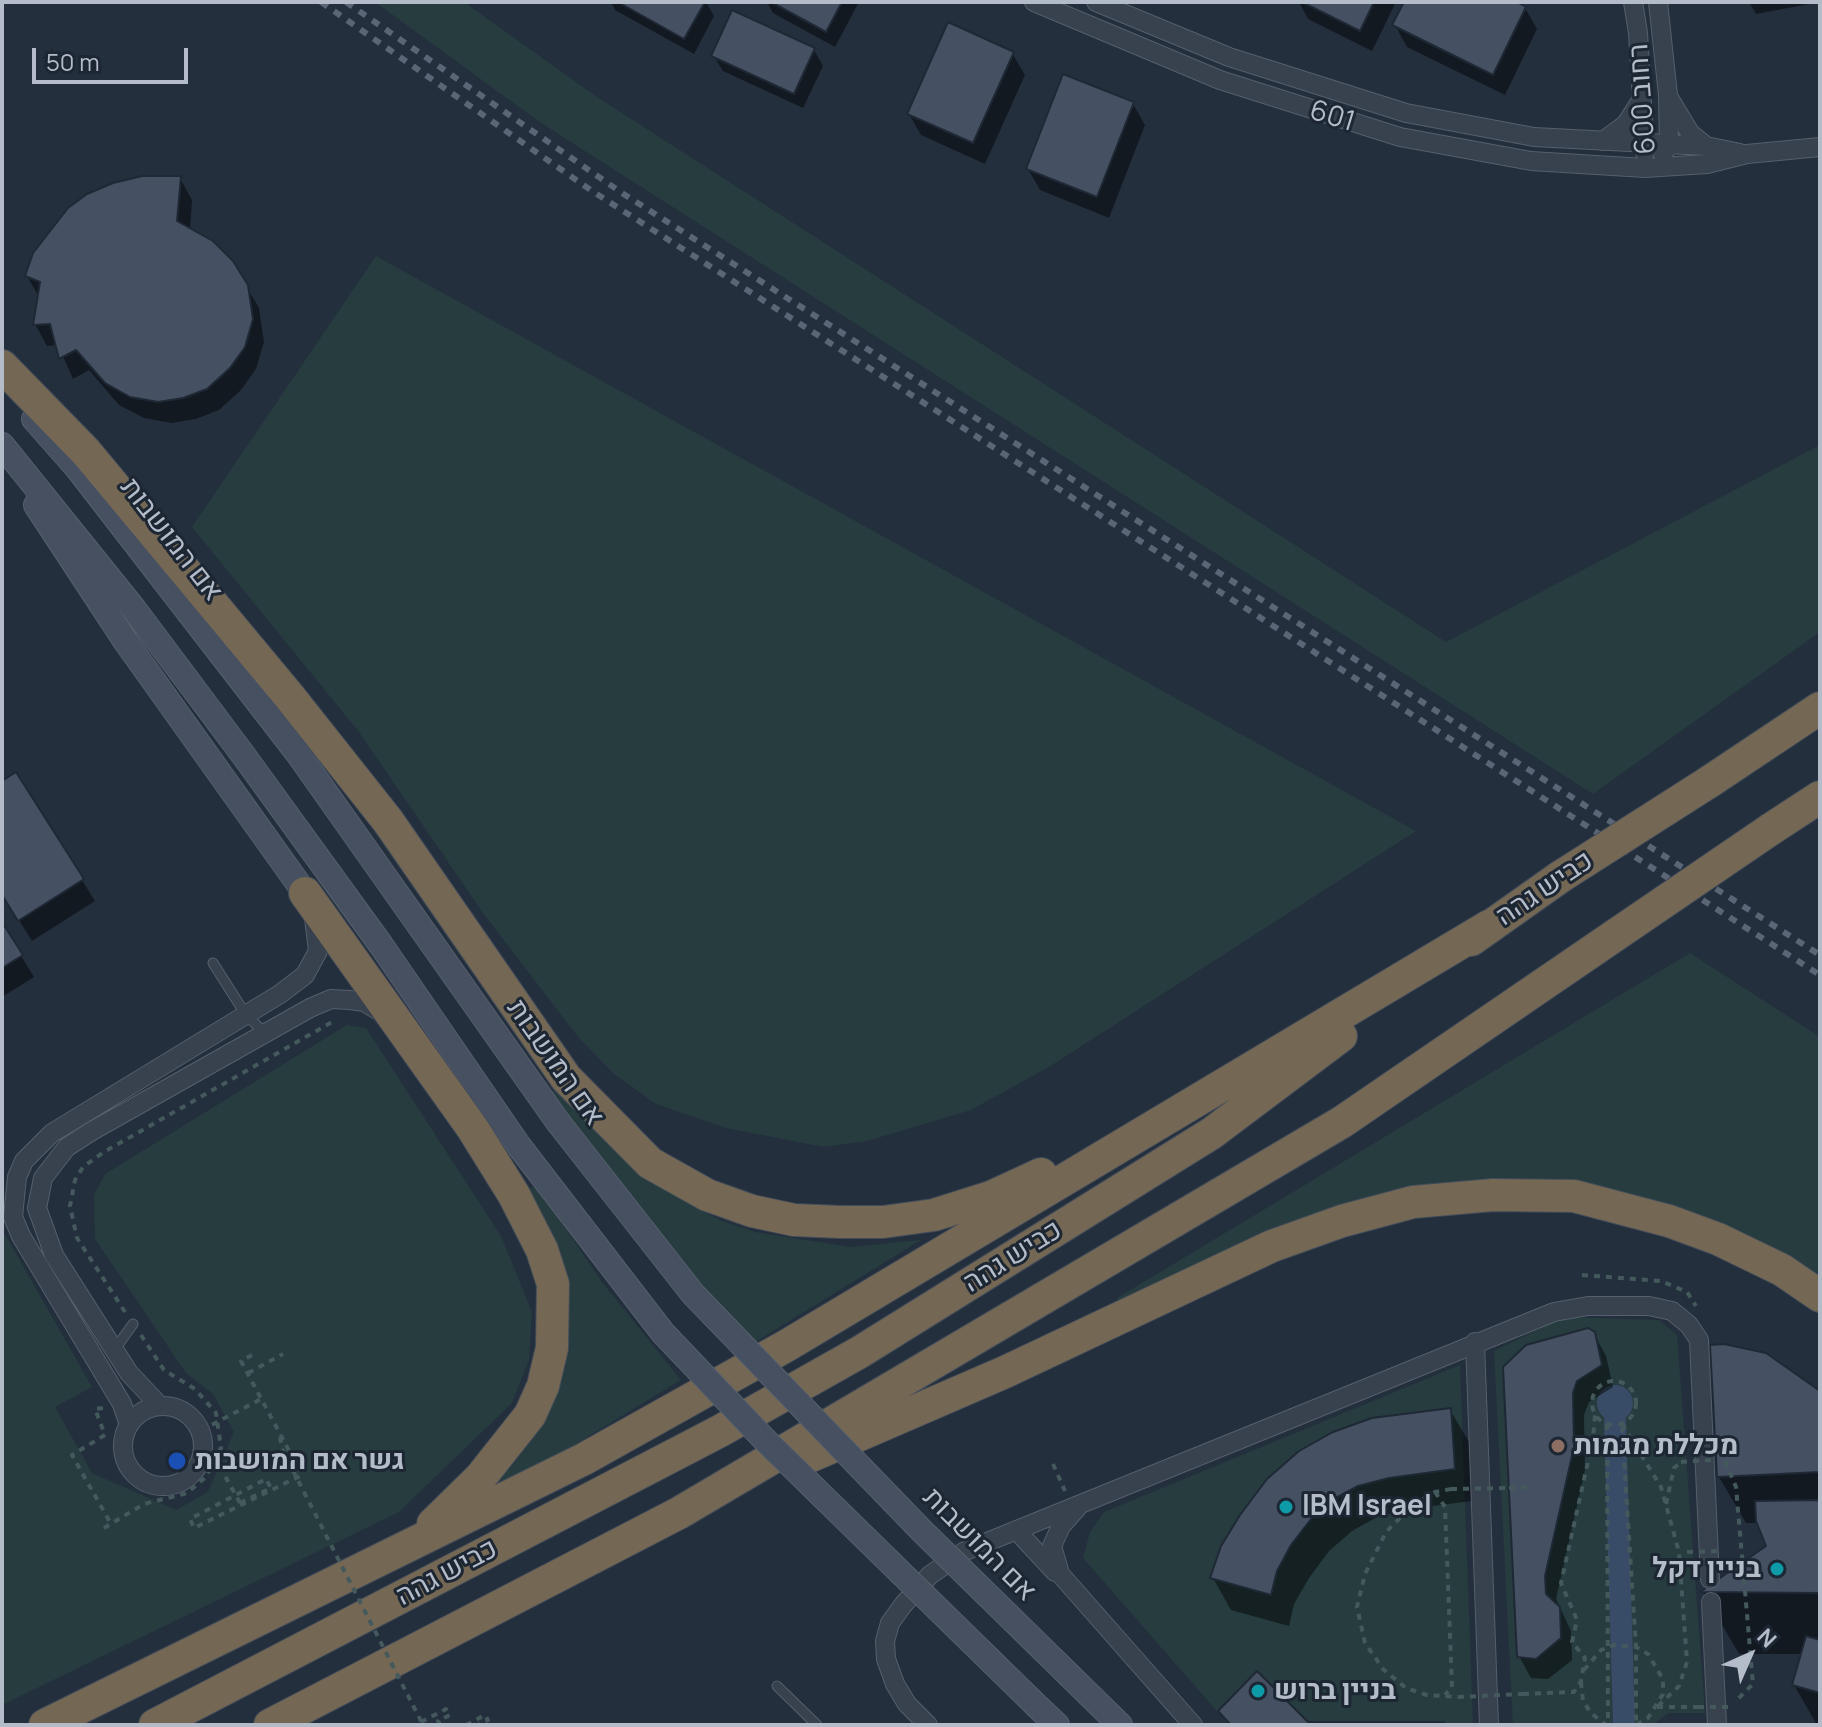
<!DOCTYPE html>
<meta charset="utf-8">
<style>
body{margin:0}
#map{position:relative;width:1822px;height:1727px;overflow:hidden;background:#242f3e;font-family:Manrope,sans-serif}
canvas{display:block}
.frame{position:absolute;inset:0;border:4px solid #b4bcc9;pointer-events:none}
.north{position:absolute;left:1710px;top:1615px;width:80px;height:80px;-webkit-text-stroke:6px #1d2633;paint-order:stroke;rotate:45deg;font-size:22px;font-weight:700;line-height:32px;text-align:center;color:#b4bcc9}
.north::after{content:'';display:block;margin:auto;width:28px;height:36px;background:#b4bcc9;clip-path:polygon(50% 0,100% 100%,50% 72%,0 100%)}
.scale{position:absolute;left:32px;top:48px;width:156px;height:36px;box-sizing:border-box;border:4px solid #b4bcc9;border-top:0;padding-left:10px;font-size:24px;line-height:28px;white-space:nowrap;color:#b4bcc9;-webkit-text-stroke:6px #1d2633;paint-order:stroke}
</style>
<div id="map">
<canvas width="1822" height="1727"></canvas>
<div class="frame"></div>
<div class="north">N</div>
<div class="scale">50 m</div>
</div>
<script>
const ctx = document.querySelector('canvas').getContext('2d');
ctx.lineJoin = 'round';
function fillPath(path, color) {
  ctx.fillStyle = color;
  ctx.fill(path, 'evenodd');
}
function toPath(rows) {
  const path = new Path2D();
  for (const r of rows) {
    if (r.length === 3) {
      path.moveTo(r[0] + r[2], r[1]);
      path.arc(r[0], r[1], r[2], 0, 2 * Math.PI);
      continue;
    }
    path.moveTo(r[0], r[1]);
    for (let i = 2; i < r.length; i += 2) path.lineTo(r[i], r[i + 1]);
  }
  return path;
}
function strokePath(path, color, width, dash) {
  ctx.strokeStyle = color;
  ctx.lineWidth = width;
  ctx.lineCap = dash ? 'butt' : 'round';
  ctx.setLineDash(dash || []);
  ctx.stroke(path);
}
function write(font, color, halo, rows, align = 'center') {
  ctx.font = font + ' Manrope,Heebo,sans-serif';
  ctx.lineWidth = 6;
  ctx.setLineDash([]);
  ctx.textBaseline = 'middle';
  ctx.strokeStyle = halo;
  ctx.fillStyle = color;
  for (const [text, x, y, turn = 0] of rows) {
    ctx.save();
    ctx.translate(x, y);
    ctx.rotate((+turn || 0) * Math.PI / 180);
    ctx.textAlign = isNaN(turn) ? turn : align;
    if (halo) ctx.strokeText(text, 0, 0);
    ctx.fillText(text, 0, 0);
    ctx.restore();
  }
}
fillPath(toPath([
 [375,2,464,2,597,97,1446,642,1820,445,1820,632,1593,794,541,123],
 [376,256,1416,831,1049,1067,971,1110,867,1141,824,1147,726,1128,656,1104,613,1073,578,1037,483,913,359,732,192,527],
 [1690,953,1820,1037,1820,1277,1749,1237,1455,1185,1121,1310,1117,1298],
 [347,1025,366,1028,501,1236,532,1312,529,1360,512,1403,399,1512,2,1705,2,1229,92,1387,55,1407,92,1473,176,1510,208,1492,234,1432,213,1394,186,1373,95,1239,94,1195,105,1174],
 [568,1090,655,1179,690,1205,722,1221,755,1232,850,1247,921,1240,752,1344,704,1292,547,1091],
 [536,1185,602,1282,681,1380,497,1492,492,1475,561,1371,518,1194],
 [1563,1317,1659,1320,1677,1335,1705,1713,1669,1713,1652,1725,1513,1725,1494,1351],
 [1460,1365,1473,1725,1229,1725,1083,1558,1090,1532,1104,1512]
]), '#263c3f');
fillPath(toPath([
 [1615,1403,18]
]), '#394c67');
fillPath(toPath([
 [611,2,706,2,714,16,694,54,615,10],
 [767,2,859,2,835,47,773,13],
 [1299,2,1396,2,1372,51,1308,19],
 [1406,2,1512,2,1525,8,1537,29,1505,95,1407,47,1395,25],
 [1749,2,1820,2,1756,14],
 [814,50,823,66,803,108,723,71,713,55],
 [1012,53,1025,75,985,164,921,135,909,114],
 [1133,104,1145,125,1109,218,1040,190,1028,169],
 [180,178,192,200,190,230,232,262,259,308,264,342,256,369,241,390,219,410,196,419,171,423,144,418,119,405,89,370,73,379,58,345,47,346,35,324,39,297,27,276],
 [16,775,95,901,32,941,2,893,2,784],
 [2,925,34,977,2,997],
 [1594,1334,1606,1356,1613,1387,1589,1402,1584,1415,1585,1470,1556,1599,1571,1631,1572,1660,1548,1679,1531,1678,1519,1656,1505,1368],
 [1712,1347,1746,1348,1786,1366,1820,1394,1820,1725,1817,1725,1794,1685,1803,1654,1739,1654,1703,1592,1769,1547,1759,1523,1746,1523,1719,1477],
 [1450,1410,1469,1442,1472,1501,1408,1509,1377,1517,1352,1531,1329,1551,1309,1578,1294,1604,1289,1626,1231,1610,1213,1578]
]), '#0007');
strokePath(toPath([
 [1615,1421,1624,1725]
]), '#394c67', 22);
const building = toPath([
 [618,2,705,2,684,39,618,2],
 [771,2,842,2,826,32,771,2],
 [1302,2,1374,2,1360,31,1302,2],
 [1404,2,1517,2,1526,7,1493,75,1392,25,1404,2],
 [732,10,815,48,794,94,711,56,732,10],
 [948,22,1014,52,973,143,907,114,948,22],
 [1063,74,1134,102,1097,197,1026,169,1063,74],
 [142,176,181,176,177,221,213,241,233,261,248,285,253,319,245,347,230,368,207,389,183,398,158,402,130,397,105,383,76,350,59,359,50,324,33,325,40,282,25,276,33,253,68,208,87,194,113,183,142,176],
 [16,772,84,879,18,921,2,895,2,781,16,772],
 [2,922,23,955,2,968,2,922],
 [1588,1328,1595,1332,1602,1365,1577,1381,1573,1393,1574,1447,1545,1576,1546,1594,1560,1607,1561,1638,1536,1659,1517,1657,1503,1367,1526,1345,1588,1328],
 [1724,1344,1766,1353,1820,1391,1820,1472,1717,1477,1710,1345,1724,1344],
 [1451,1408,1455,1469,1389,1478,1358,1486,1334,1499,1311,1519,1291,1545,1277,1571,1271,1595,1210,1578,1221,1546,1240,1515,1267,1479,1299,1451,1333,1432,1372,1418,1451,1408],
 [1820,1500,1820,1593,1700,1592,1766,1546,1756,1521,1755,1501,1820,1500],
 [1806,1636,1820,1640,1820,1693,1792,1685,1806,1636],
 [1257,1671,1308,1722,1444,1722,1444,1725,1231,1725,1218,1711,1257,1671]
]);
fillPath(building, '#455162');
strokePath(building, '#1f2835', 2);
const lane = toPath([
 [213,963,246,1015,265,1033],
 [115,1349,133,1324],
 [777,1686,817,1725]
]);
const street = toPath([
 [1034,2,1220,80,1400,137,1531,161,1645,168,1707,164,1747,154,1820,147],
 [1096,2,1229,57,1406,113,1534,137,1706,146,1740,153],
 [1633,2,1638,33,1645,153],
 [1658,2,1668,95,1669,145,1663,154],
 [1669,98,1690,133,1706,146],
 [1603,141,1626,124,1642,99],
 [1475,1342,1489,1725],
 [160,1406,129,1373,54,1255,37,1208,43,1178,67,1147,92,1131,310,1008,331,999,350,1000,364,1002,384,1014],
 [163,1446,40],
 [129,1425,122,1404,21,1236,13,1217,17,1177,24,1161,52,1133,280,994,305,975,318,951,314,918],
 [1077,1508,1061,1526,1052,1546,1060,1574,1193,1725],
 [1016,1530,1055,1572],
 [1711,1602,1717,1725],
 [928,1725,907,1704,895,1684,886,1659,885,1641,890,1623,903,1605,930,1575,965,1551,1554,1312,1588,1306,1649,1306,1672,1311,1689,1325,1699,1340,1710,1579]
]);
const secondary = toPath([
 [34,419,78,469,299,755,558,1122],
 [2,445,134,609,244,756,381,945,519,1146],
 [36,505,126,642,305,893],
 [1071,1677,1120,1725],
 [1039,1708,1057,1725]
]);
const highway = toPath([
 [2,366,86,452,289,696,388,821,566,1078,650,1163,707,1195,752,1211,794,1220,841,1222,883,1222,934,1215,991,1197,1041,1174],
 [1709,782,1820,708],
 [1771,829,1820,797],
 [305,893,473,1129,514,1195,542,1250,553,1284,552,1348,543,1386,530,1415,480,1478,433,1524],
 [1471,940,1560,877],
 [811,1456,1005,1372,1272,1246,1342,1221,1413,1202,1493,1195,1574,1196,1669,1221,1718,1239,1782,1270,1820,1296],
 [45,1725,584,1459,786,1346,1489,926],
 [155,1725,720,1431,860,1352,1212,1133,1341,1036],
 [270,1725,679,1513,1342,1122,1614,936]
]);
strokePath(lane, '#565f6c', 11);
strokePath(street, '#565f6c', 20);
strokePath(secondary, '#565f6c', 26);
strokePath(highway, '#434c59', 34);
strokePath(toPath([
 [1582,1275,1661,1281,1687,1292,1696,1306],
 [125,1312,77,1238,70,1206,75,1180,83,1167,104,1152,332,1022],
 [252,1355,241,1361,302,1475],
 [248,1373,283,1354],
 [1614,1403,22],
 [103,1408,95,1409,105,1435,72,1455,111,1524],
 [1607,1424,1608,1725],
 [1622,1424,1661,1487,1679,1552,1687,1662,1679,1686,1657,1707],
 [1622,1427,1636,1647,1636,1725],
 [280,1437,282,1449],
 [1725,1461,1736,1487,1753,1684,1735,1702],
 [1053,1464,1065,1491],
 [1509,1488,1528,1487],
 [1451,1489,1435,1492,1413,1505,1386,1532,1365,1574,1357,1607,1365,1643,1383,1669,1406,1688,1427,1695,1458,1697],
 [1435,1492,1445,1507,1452,1687,1445,1695],
 [240,1503,200,1431,261,1399],
 [1666,1504,1674,1468,1681,1462],
 [104,1528,144,1504,187,1493,206,1477,221,1448,216,1413,195,1389,164,1370,141,1335],
 [1584,1670,1601,1650,1614,1645,1636,1647,1648,1654,1663,1679,1663,1694,1648,1718,1636,1725],
 [1581,1682,1583,1701,1591,1713,1606,1725],
 [1523,1694,1574,1692,1581,1681,1585,1658,1572,1642,1577,1620,1561,1583,1593,1439,1595,1415],
 [1657,1707,1698,1707],
 [421,1722,446,1709,450,1715,438,1721,440,1725],
 [466,1725,485,1715,488,1720,478,1725]
]), '#44595c', 4, [6, 6]);
strokePath(lane, '#38414e', 9);
strokePath(street, '#38414e', 18);
strokePath(secondary, '#465061', 24);
strokePath(highway, '#746855', 32);
strokePath(toPath([
 [321,2,592,191,1820,975],
 [346,2,622,193,1820,955]
]), '#5a6575', 6, [8, 8]);
const secondaryBridge = toPath([
 [558,1122,693,1294,921,1530,1071,1677],
 [519,1146,663,1333,766,1441,1039,1708]
]);
const highwayBridge = toPath([
 [1560,877,1709,782],
 [1614,936,1771,829]
]);
strokePath(secondaryBridge, '#565f6c', 26, []);
strokePath(highwayBridge, '#434c59', 34, []);
strokePath(toPath([
 [282,1449,423,1725],
 [1681,1462,1711,1460],
 [1451,1489,1509,1488],
 [240,1503,271,1488,266,1479,190,1519,194,1528,302,1475],
 [1687,1552,1720,1551],
 [1458,1697,1523,1694],
 [1698,1707,1731,1707]
]), '#44595c', 4, [6, 6]);
strokePath(secondaryBridge, '#465061', 24);
strokePath(highwayBridge, '#746855', 32);
for (const [x, y, r, color] of [
 [1558,1446,8,"#8d6e63"],
 [177,1461,10,"#1a4fb4"],
 [1286,1507,8,"#0f9aa8"],
 [1777,1569,8,"#0f9aa8"],
 [1258,1691,8,"#0f9aa8"]
]) {
  const dot = new Path2D();
  dot.arc(x, y, r, 0, 2 * Math.PI);
  ctx.fillStyle = color;
  ctx.fill(dot);
  strokePath(dot, '#1d2633', 3);
}
write('28px', '#b4bcc9', '#1d2633', [
 ["רחוב 600",1643,99,-94],
 ["601",1332,117,17],
 ["אם המושבות",171,540,52],
 ["כביש גהה",1545,889,-34],
 ["אם המושבות",555,1063,55],
 ["כביש גהה",1013,1257,-32],
 ["אם המושבות",979,1545,45],
 ["כביש גהה",447,1573,-28]
]);
write('bold 28px', '#b4bcc9', '#1d2633', [
 ["מכללת מגמות",1574,1446],
 ["גשר אם המושבות",195,1461],
 ["IBM Israel",1302,1507],
 ["בניין דקל",1761,1569,"right"],
 ["בניין ברוש",1274,1691]
], 'left');
</script>
